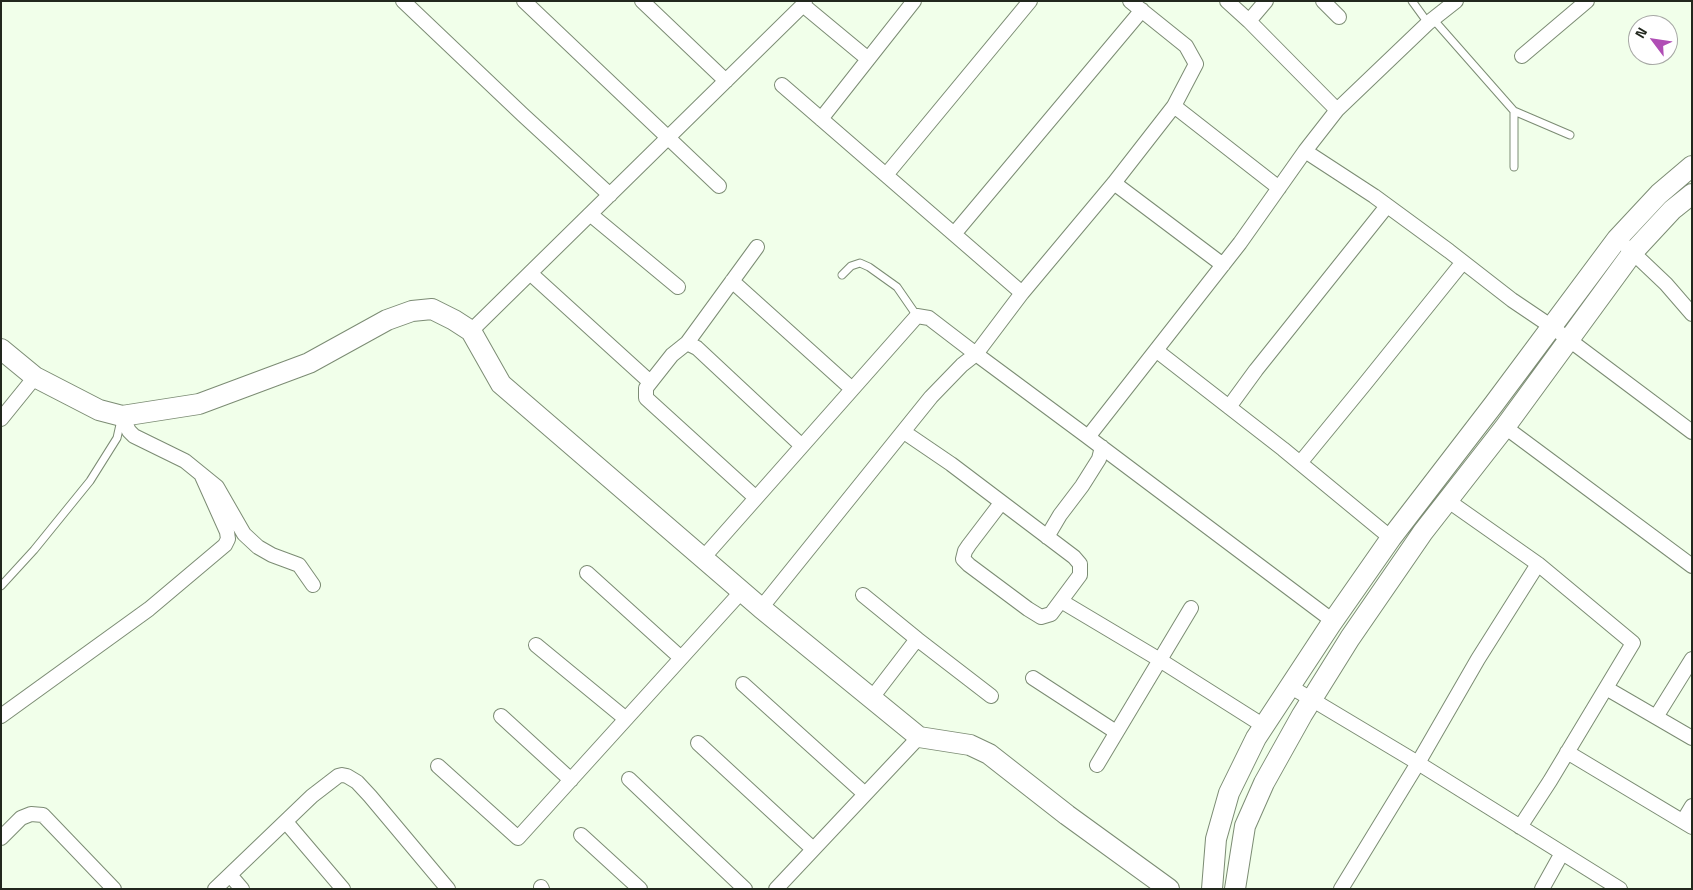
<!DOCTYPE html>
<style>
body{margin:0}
#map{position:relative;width:1693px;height:890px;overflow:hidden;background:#f1ffea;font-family:"Titillium Web",sans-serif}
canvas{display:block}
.frame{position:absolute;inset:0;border:2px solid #22281e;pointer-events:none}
.north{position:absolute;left:1628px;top:15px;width:50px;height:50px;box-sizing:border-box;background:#fff;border:1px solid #a7a9a5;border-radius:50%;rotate:301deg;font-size:14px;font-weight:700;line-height:20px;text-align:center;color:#22281e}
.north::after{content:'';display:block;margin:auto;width:18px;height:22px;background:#b04eb5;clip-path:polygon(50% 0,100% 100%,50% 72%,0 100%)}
</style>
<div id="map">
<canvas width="1693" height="890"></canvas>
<div class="frame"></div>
<div class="north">N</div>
</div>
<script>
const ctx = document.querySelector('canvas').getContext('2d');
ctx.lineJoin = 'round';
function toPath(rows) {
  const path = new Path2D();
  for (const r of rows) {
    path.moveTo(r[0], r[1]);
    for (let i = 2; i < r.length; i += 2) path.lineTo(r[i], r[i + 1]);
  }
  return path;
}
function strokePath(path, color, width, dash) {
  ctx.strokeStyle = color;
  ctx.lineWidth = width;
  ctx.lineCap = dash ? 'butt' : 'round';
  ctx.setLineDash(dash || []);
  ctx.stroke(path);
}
const lane = toPath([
 [1412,1,1428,23],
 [1433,19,1514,111],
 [1514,167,1514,111,1570,135],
 [842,275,851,266,860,263,869,267,897,287,917,316],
 [1,586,34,550,90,481,117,438,121,420]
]);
const street = toPath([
 [403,1,523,115,610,195],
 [524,1,719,186],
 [642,1,726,81],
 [1227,1,1249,21,1337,110],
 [1323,1,1339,17],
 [803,5,868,59],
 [1249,21,1266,1],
 [1522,56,1587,1],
 [782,85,1022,293],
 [1174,106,1279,188],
 [821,119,914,1],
 [1305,151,1374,196,1449,251,1512,300,1552,327,1692,432],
 [886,175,1030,1],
 [1114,183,1223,265],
 [590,214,678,287],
 [954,234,1142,10],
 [1627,247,1666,284,1692,314],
 [530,273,650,382],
 [732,281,852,389],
 [471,331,803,5,805,1],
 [687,343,757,247],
 [1157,351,1283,449,1391,538],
 [1229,407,1256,370,1387,206],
 [122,416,129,431,134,436,185,461,217,487,244,534,258,547,272,555,299,565,313,585],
 [1,419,35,377],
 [1505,427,1692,566],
 [904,432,951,464,1074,557,1080,564,1080,575,1051,614,1041,617,1028,609,969,565,963,559,965,551,969,545,1001,503],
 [1300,463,1364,385,1463,262],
 [756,498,646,398,646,388,672,355,687,343,697,348,802,446],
 [1447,500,1538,564,1633,643,1550,781,1520,827],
 [1047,537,1060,515,1082,486,1099,459,1102,447],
 [703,558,917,316,929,318,976,354,1022,293,1114,183,1174,106,1196,64,1186,46,1130,1],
 [587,573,681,658],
 [863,595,917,639],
 [1061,601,1155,657,1264,726],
 [761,608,931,397,962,365,976,354,1088,437],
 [1333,621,1088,437,1240,243,1305,151,1337,110,1428,23,1456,1],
 [536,645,626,719],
 [1033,678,1116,732],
 [743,684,865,794],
 [1291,687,1418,763,1620,889],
 [1606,688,1692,738],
 [871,699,917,639,991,696],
 [1,716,149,609,225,545,228,539,227,532,201,474],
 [501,716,571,780],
 [1656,717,1692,659],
 [698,743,813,849],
 [1567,752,1692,827],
 [1097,765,1191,608],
 [438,766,518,838,742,591],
 [629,779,745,889],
 [1683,821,1692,806],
 [286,822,343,889],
 [581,835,640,889],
 [1,838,21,818,31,814,43,815,114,889],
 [230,875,242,889],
 [541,887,542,889],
 [215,889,312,796,338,776,342,775,347,776,357,782,370,796,448,889],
 [776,889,919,737],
 [1341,889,1418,763,1478,659,1538,564],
 [1542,889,1562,853]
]);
const secondary = toPath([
 [1,349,35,377,99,410,122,416,199,404,309,363,387,320,412,311,432,309,454,320,471,331,501,384,761,608,919,737,970,745,989,754,1067,815,1169,889],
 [1212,889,1216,839,1229,793,1256,738,1331,624,1391,538,1494,404,1617,239,1659,194,1692,166],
 [1235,889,1245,826,1264,783,1302,715,1350,638,1423,532,1505,427,1633,252,1672,210,1692,194]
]);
strokePath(lane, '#7c8c74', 9);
strokePath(street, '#7c8c74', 16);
strokePath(secondary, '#7c8c74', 22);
strokePath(lane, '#fff', 7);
strokePath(street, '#fff', 14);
strokePath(secondary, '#fff', 20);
</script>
